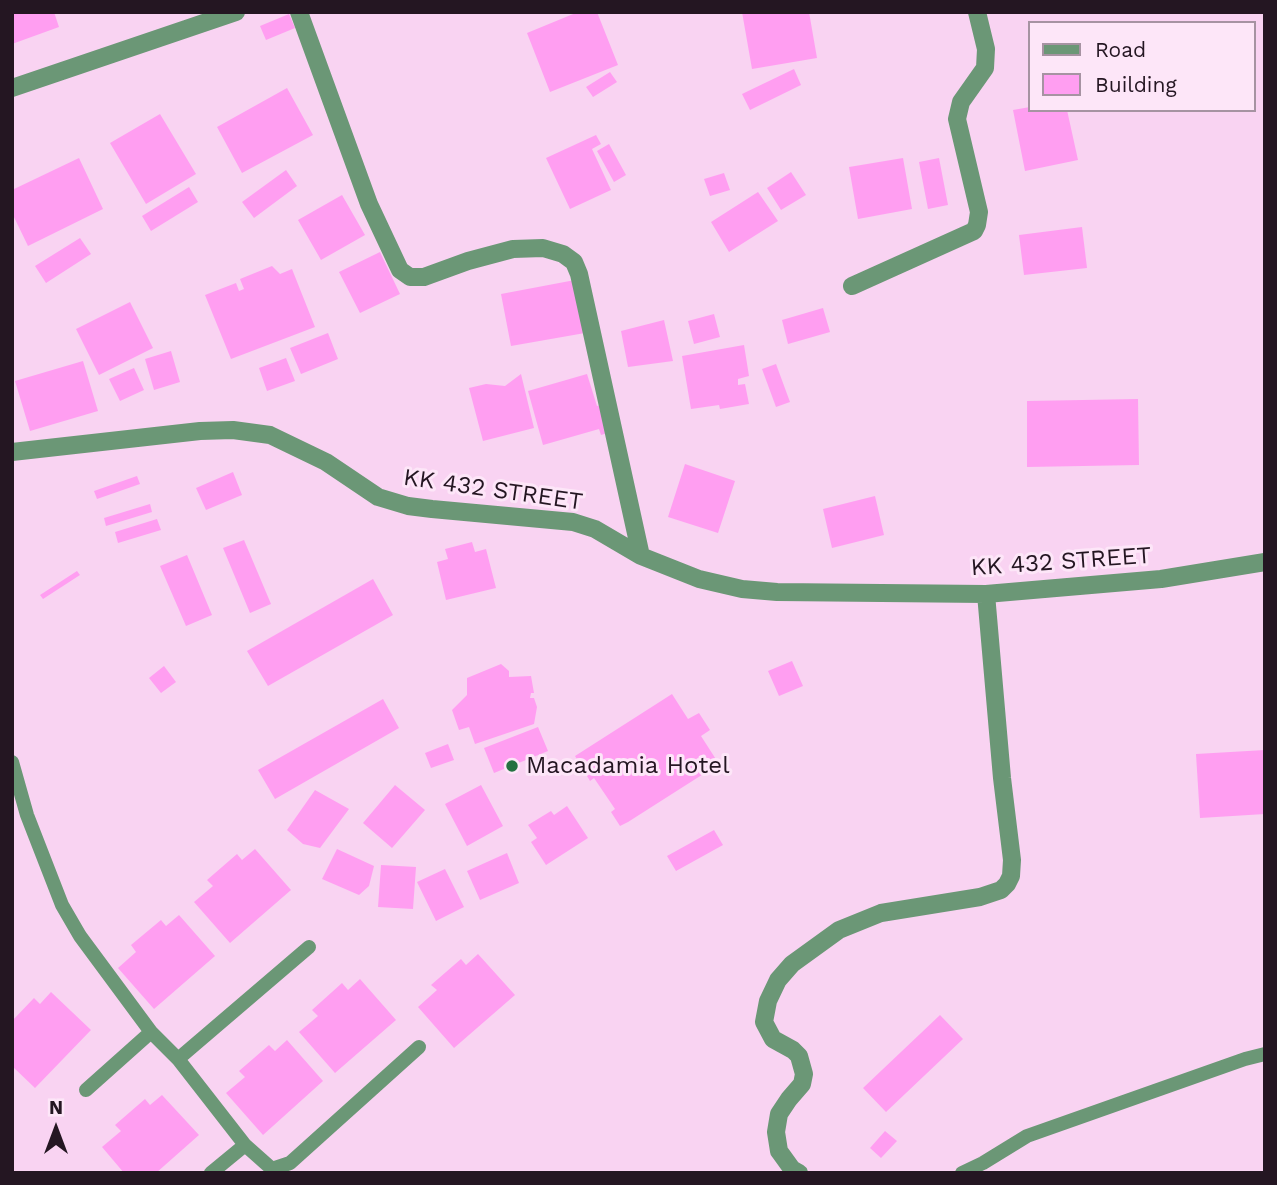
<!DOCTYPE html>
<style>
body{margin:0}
#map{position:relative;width:1277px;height:1185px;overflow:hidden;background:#f9d3f2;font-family:"Work Sans",sans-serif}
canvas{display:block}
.frame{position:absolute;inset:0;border:14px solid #241622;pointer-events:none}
.legend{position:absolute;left:1028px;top:21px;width:228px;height:91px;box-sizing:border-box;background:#fde6f8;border:2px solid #a693a2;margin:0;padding:9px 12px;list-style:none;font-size:21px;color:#241622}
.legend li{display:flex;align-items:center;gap:14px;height:35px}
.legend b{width:35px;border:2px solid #a693a2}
.north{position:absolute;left:21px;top:1094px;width:70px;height:70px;-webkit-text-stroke:5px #fde6f8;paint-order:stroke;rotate:0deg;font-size:19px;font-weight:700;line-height:28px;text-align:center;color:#241622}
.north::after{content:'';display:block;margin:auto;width:24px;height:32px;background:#241622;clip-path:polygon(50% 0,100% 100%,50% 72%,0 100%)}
</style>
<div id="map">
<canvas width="1277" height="1185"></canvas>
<div class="frame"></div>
<ul class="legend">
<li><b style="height:9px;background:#6b9776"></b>Road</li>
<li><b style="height:19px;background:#ff9ef1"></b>Building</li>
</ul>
<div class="north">N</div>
</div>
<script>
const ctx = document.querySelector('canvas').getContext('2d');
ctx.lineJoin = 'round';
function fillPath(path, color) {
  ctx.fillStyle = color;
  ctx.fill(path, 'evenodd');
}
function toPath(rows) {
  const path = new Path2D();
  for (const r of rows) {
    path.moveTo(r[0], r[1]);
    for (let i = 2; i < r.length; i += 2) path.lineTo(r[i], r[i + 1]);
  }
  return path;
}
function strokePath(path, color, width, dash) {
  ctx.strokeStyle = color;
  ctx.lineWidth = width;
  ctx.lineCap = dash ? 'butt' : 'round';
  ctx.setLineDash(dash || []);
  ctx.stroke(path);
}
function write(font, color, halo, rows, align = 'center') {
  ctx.font = font + ' "Work Sans",sans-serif';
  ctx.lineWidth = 6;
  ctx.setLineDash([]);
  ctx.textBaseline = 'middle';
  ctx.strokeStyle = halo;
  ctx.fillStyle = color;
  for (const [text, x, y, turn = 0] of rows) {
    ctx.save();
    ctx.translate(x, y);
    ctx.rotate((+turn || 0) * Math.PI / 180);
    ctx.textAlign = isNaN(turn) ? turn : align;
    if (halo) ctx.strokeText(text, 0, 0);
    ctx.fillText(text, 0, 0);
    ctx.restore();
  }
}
fillPath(toPath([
 [12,12,54,12,59,27,12,44],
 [578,12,597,12,618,65,550,92,527,33],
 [742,12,809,12,817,58,752,69],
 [289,14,295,28,266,40,260,26],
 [794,69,801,85,750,110,742,94],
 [610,72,617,82,593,97,586,87],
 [287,88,313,135,242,173,217,127],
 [1030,107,1030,110,1067,110,1078,160,1025,171,1013,110],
 [160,114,196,174,146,204,110,143],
 [596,135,601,144,592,149,611,190,570,209,546,158],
 [609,144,626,175,614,182,597,151],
 [79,158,103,209,28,246,12,213,12,190],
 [903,158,912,209,858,219,849,167],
 [939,158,948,205,928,209,919,162],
 [286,170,297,186,254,218,242,202],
 [791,172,806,195,781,210,767,188],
 [724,173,730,190,710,196,704,179],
 [189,187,198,202,151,231,142,216],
 [758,192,778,221,729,252,711,222],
 [342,195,365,235,321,260,298,220],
 [1082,227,1087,268,1024,275,1019,235],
 [80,238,91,254,46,283,35,266],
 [380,252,400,294,360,313,339,272],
 [272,266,280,274,292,269,315,327,231,359,205,295,236,283,239,291,244,289,240,279],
 [575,280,585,333,511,346,501,294],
 [130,302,153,348,99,375,76,329],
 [823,308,830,332,788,344,782,320],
 [714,314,720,337,694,344,688,321],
 [664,320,673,361,628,367,621,331],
 [328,333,338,359,301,374,290,348],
 [744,345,749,376,738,379,738,385,745,384,749,404,720,409,719,405,691,409,682,356],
 [171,351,180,382,154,390,145,359],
 [286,358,295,381,267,391,259,368],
 [83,361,98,411,30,431,15,381],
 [776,364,790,402,776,407,762,369],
 [134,368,144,390,120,401,109,379],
 [521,374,534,428,483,441,469,388,486,384,505,386],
 [587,374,597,406,602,405,611,432,601,435,599,429,543,445,528,391],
 [1138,399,1139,465,1027,467,1027,401],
 [685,464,735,481,718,533,668,517],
 [233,472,242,495,206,510,196,488],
 [137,476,140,484,97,499,94,491],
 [875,496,884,535,832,548,823,509],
 [150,504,152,512,106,526,104,518],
 [157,519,161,530,118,543,115,532],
 [244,540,271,604,250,613,223,548],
 [472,542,475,552,486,549,496,588,446,600,437,562,448,559,445,549],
 [187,555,212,615,186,626,160,566],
 [77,571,80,575,43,599,40,595],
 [373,579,393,615,268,686,247,651],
 [792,661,803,686,779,696,768,671],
 [501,664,509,671,509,677,531,676,534,693,531,693,530,698,534,698,537,707,534,724,475,744,469,727,459,730,452,710,467,695,467,678],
 [164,666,176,682,161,693,149,678],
 [672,694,688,719,699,713,710,730,701,736,719,764,628,822,620,826,611,812,615,809,594,778,590,781,575,756],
 [383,699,399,728,275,799,258,770],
 [538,727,548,751,494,773,484,748],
 [448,744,454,760,431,768,425,753],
 [1265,750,1265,814,1200,818,1196,754],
 [395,785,425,810,392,848,363,823],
 [481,785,503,826,467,846,445,804],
 [315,790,349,809,320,848,303,844,287,830],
 [567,806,588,838,546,865,531,842,537,838,528,825,551,811,554,815],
 [714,830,723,845,676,871,667,856],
 [255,849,291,890,230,943,194,902,213,886,207,880,237,854,242,860],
 [337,849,374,866,369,886,359,895,322,879],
 [507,853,519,883,480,900,467,871],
 [381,865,416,867,413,909,378,907],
 [445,869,464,907,436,921,417,882],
 [179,915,215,956,154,1009,118,968,136,952,131,945,161,920,166,926],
 [478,954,515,995,454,1048,418,1007,437,990,431,985,461,959,466,965],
 [360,979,396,1020,335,1073,299,1032,318,1016,312,1010,342,983,348,990],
 [51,992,91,1030,35,1088,12,1066,12,1021,34,998,40,1004],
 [940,1015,963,1039,886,1112,863,1088],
 [287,1040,323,1081,263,1135,226,1093,245,1077,239,1071,269,1045,275,1051],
 [162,1095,199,1135,156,1173,124,1173,102,1147,121,1131,115,1125,145,1099,150,1105],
 [885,1131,897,1141,881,1158,870,1148]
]), '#ff9ef1');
strokePath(toPath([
 [12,762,27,815,62,905,80,936,151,1032,178,1059,245,1145,272,1169,290,1163,419,1047],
 [178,1059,309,947],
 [86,1090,151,1032],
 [211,1173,245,1145],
 [962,1173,983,1163,1027,1136,1245,1059,1265,1054]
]), '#6b9776', 14);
strokePath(toPath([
 [299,12,369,204,400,270,410,277,424,277,468,261,513,249,543,248,563,254,574,262,579,274,641,556],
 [12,88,236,12],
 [852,286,974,231,977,225,979,212,957,119,961,102,985,68,986,49,977,12],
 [12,452,200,431,233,430,270,435,326,462,378,497,408,506,432,509,573,522,595,529,641,556,699,579,742,589,777,592,986,594,1161,579,1265,562],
 [799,1173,792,1169,779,1151,776,1132,779,1114,789,1099,802,1084,804,1074,799,1056,793,1050,773,1039,764,1022,768,1001,778,980,792,964,839,930,881,913,980,897,1001,890,1007,884,1011,876,1012,860,1002,778,986,594]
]), '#6b9776', 18);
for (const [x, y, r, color] of [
 [512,766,7,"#247141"]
]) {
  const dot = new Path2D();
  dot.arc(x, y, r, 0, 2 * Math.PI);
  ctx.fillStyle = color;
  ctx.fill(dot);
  strokePath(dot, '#fde6f8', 2.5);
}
write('24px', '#241622', '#fde6f8', [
 ["KK 432 STREET",493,490,8],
 ["KK 432 STREET",1061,562,-4]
]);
write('24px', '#241622', '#fde6f8', [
 ["Macadamia Hotel",526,766]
], 'left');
</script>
